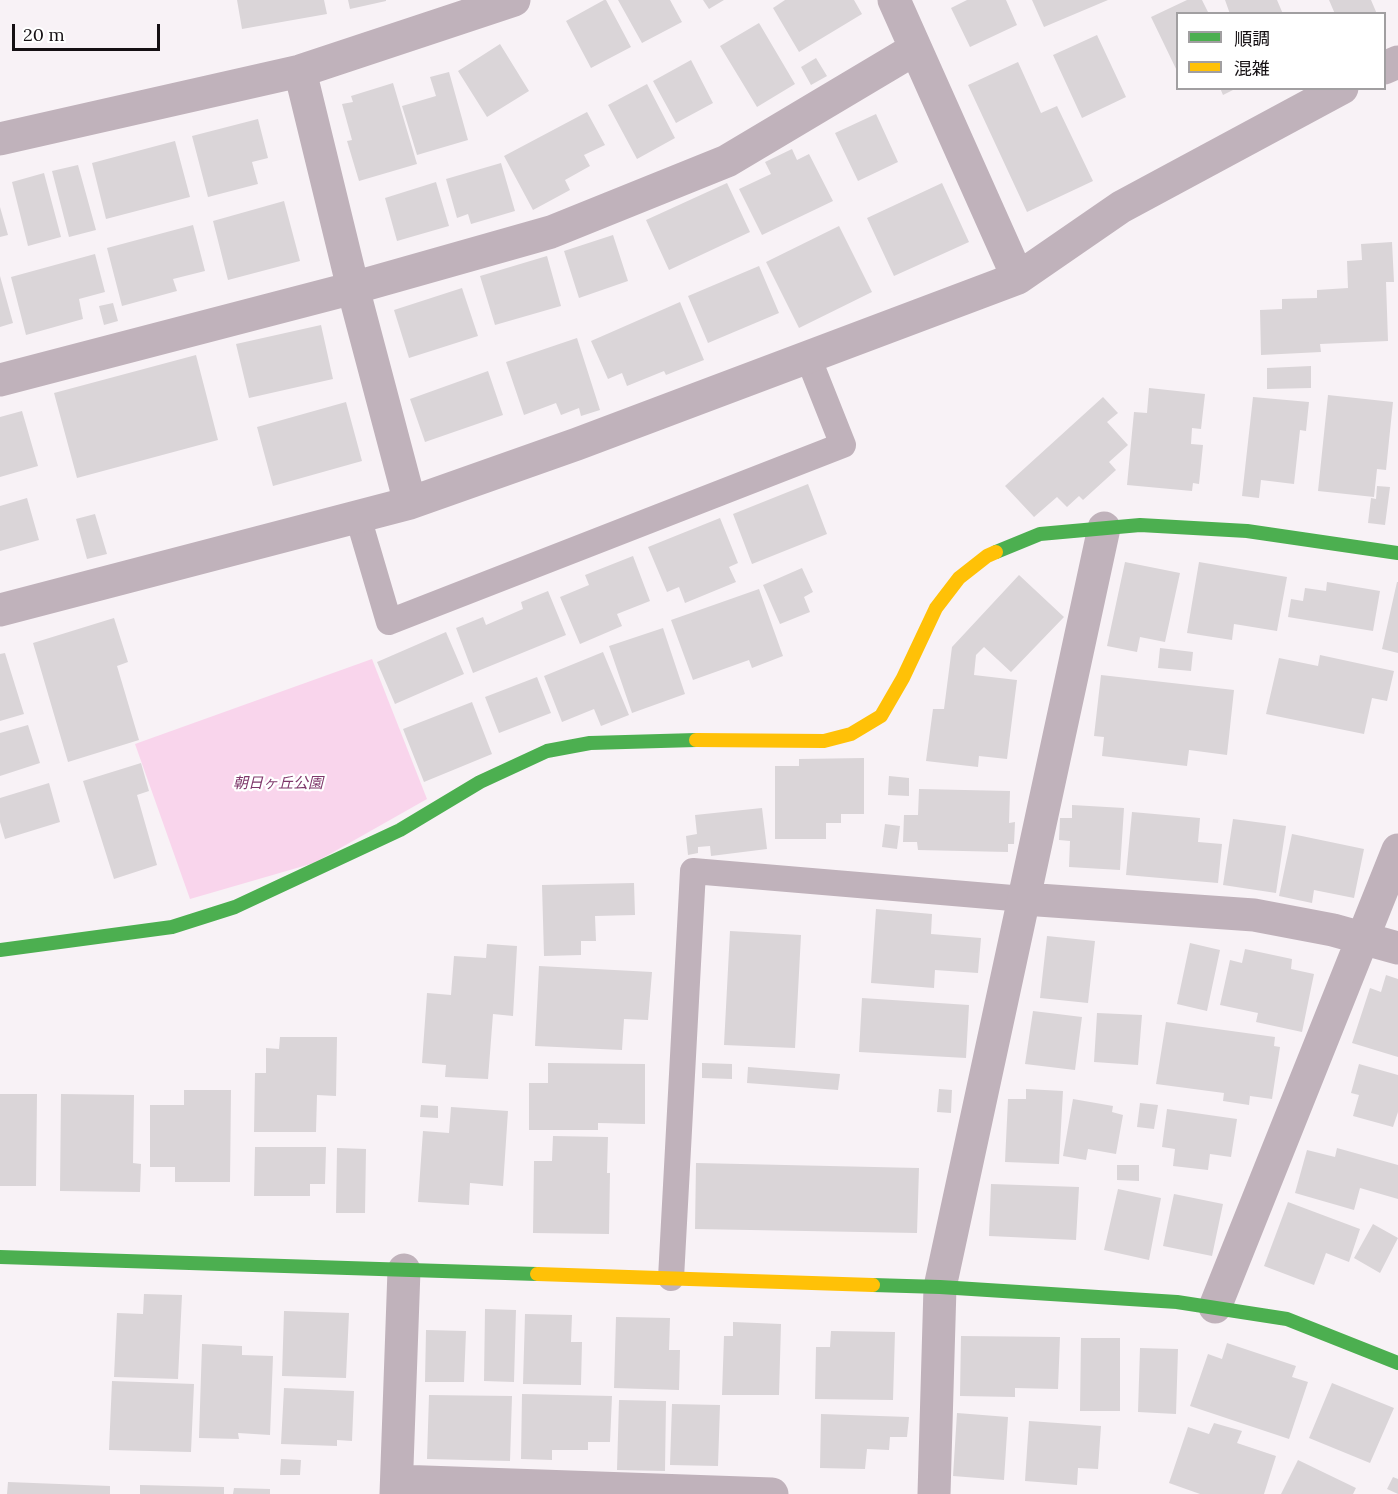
<!DOCTYPE html>
<meta charset="utf-8">
<style>
body{margin:0}
#map{position:relative;width:1398px;height:1494px;overflow:hidden;background:#f8f2f6;font-family:Lora,"Noto Sans JP",serif}
canvas{display:block}
.legend{position:absolute;left:1176px;top:12px;width:210px;height:78px;box-sizing:border-box;background:#fff;border:2px solid #a19fa1;margin:0;padding:8px 10px;list-style:none;font-size:18px;color:#151013}
.legend li{display:flex;align-items:center;gap:12px;height:30px}
.legend b{width:30px;border:2px solid #a19fa1}
.scale{position:absolute;left:12px;top:24px;width:148px;height:27px;box-sizing:border-box;border:3px solid #151013;border-top:0;padding-left:8px;font-size:18px;line-height:21px;white-space:nowrap;color:#151013;-webkit-text-stroke:4px #fff;paint-order:stroke}
</style>
<div id="map">
<canvas width="1398" height="1494"></canvas>
<ul class="legend">
<li><b style="height:8px;background:#4caf50"></b>順調</li>
<li><b style="height:8px;background:#ffc107"></b>混雑</li>
</ul>
<div class="scale">20 m</div>
</div>
<script>
const ctx = document.querySelector('canvas').getContext('2d');
ctx.lineJoin = 'round';
function fillPath(path, color) {
  ctx.fillStyle = color;
  ctx.fill(path, 'evenodd');
}
function toPath(rows) {
  const path = new Path2D();
  for (const r of rows) {
    path.moveTo(r[0], r[1]);
    for (let i = 2; i < r.length; i += 2) path.lineTo(r[i], r[i + 1]);
  }
  return path;
}
function strokePath(path, color, width, dash) {
  ctx.strokeStyle = color;
  ctx.lineWidth = width;
  ctx.lineCap = dash ? 'butt' : 'round';
  ctx.setLineDash(dash || []);
  ctx.stroke(path);
}
function write(font, color, halo, rows, align = 'center') {
  ctx.font = font + ' Lora,"Noto Sans JP",serif';
  ctx.lineWidth = 4.5;
  ctx.setLineDash([]);
  ctx.textBaseline = 'middle';
  ctx.strokeStyle = halo;
  ctx.fillStyle = color;
  for (const [text, x, y, turn = 0] of rows) {
    ctx.save();
    ctx.translate(x, y);
    ctx.rotate((+turn || 0) * Math.PI / 180);
    ctx.textAlign = isNaN(turn) ? turn : align;
    if (halo) ctx.strokeText(text, 0, 0);
    ctx.fillText(text, 0, 0);
    ctx.restore();
  }
}
fillPath(toPath([
 [372,659,427,799,314,863,190,899,135,744]
]), '#f9d5ec');
fillPath(toPath([
 [237,0,324,0,327,14,242,29],
 [348,0,386,0,386,1,350,9],
 [604,0,606,0,631,47,591,68,566,21],
 [618,0,670,0,682,22,642,43],
 [703,0,724,0,709,9],
 [785,0,854,0,862,14,799,52,773,8],
 [967,0,1006,0,1017,25,970,47,951,8],
 [1032,0,1108,0,1044,27],
 [1187,0,1202,0,1209,14,1178,14,1178,73,1151,17],
 [1225,0,1277,0,1283,14,1230,14],
 [1329,0,1371,0,1377,14,1335,14],
 [759,23,795,84,757,107,720,46],
 [1097,35,1126,97,1082,118,1053,55],
 [500,44,529,91,487,117,458,71],
 [816,58,827,76,811,85,801,67],
 [691,60,713,103,676,123,653,81],
 [1018,62,1041,113,1057,106,1093,181,1027,212,968,85],
 [449,72,468,140,417,155,402,106,436,96,430,77],
 [393,83,417,164,359,181,347,141,352,140,342,104,353,102,351,96],
 [647,84,675,138,637,159,608,105],
 [1220,88,1237,88,1223,95],
 [587,112,605,145,584,155,590,166,565,180,570,190,533,210,504,156],
 [876,114,898,162,858,181,835,133],
 [258,119,268,158,252,162,258,184,208,197,192,136],
 [175,141,190,197,106,219,92,163],
 [792,149,797,160,809,154,833,201,762,235,739,189,771,174,765,162],
 [501,163,515,211,471,224,468,214,457,218,446,179],
 [78,165,96,230,69,237,52,171],
 [44,173,61,237,28,246,12,182],
 [436,182,449,226,397,241,385,198],
 [727,183,750,232,669,270,646,220],
 [942,183,969,242,894,276,867,218],
 [284,201,300,261,228,280,213,221],
 [0,207,8,235,0,237],
 [193,225,205,271,173,279,177,291,122,306,107,248],
 [839,226,872,292,799,328,766,262],
 [613,235,628,281,579,298,564,251],
 [1392,242,1394,282,1386,282,1388,341,1320,344,1321,352,1261,355,1260,310,1282,309,1282,299,1317,298,1317,290,1348,288,1347,261,1362,260,1361,244],
 [95,254,105,292,79,299,83,319,26,335,11,277],
 [547,256,561,306,495,325,480,276],
 [759,266,779,313,708,343,688,296],
 [0,276,13,323,0,327],
 [462,288,478,336,409,358,394,310],
 [680,302,704,360,666,375,664,371,627,386,622,373,608,379,591,341],
 [113,303,118,321,104,325,99,306],
 [321,325,333,379,249,398,236,344],
 [577,338,600,410,581,416,579,408,561,415,556,403,524,415,506,362],
 [196,355,218,440,77,478,54,393],
 [1311,366,1311,388,1267,389,1267,368],
 [488,371,503,415,425,442,410,399],
 [1149,388,1205,394,1201,429,1192,428,1191,444,1203,445,1199,484,1193,483,1192,491,1127,485,1134,412,1147,413],
 [1328,395,1393,402,1386,470,1377,469,1374,497,1318,491],
 [1103,397,1118,413,1107,422,1128,445,1109,462,1116,470,1083,500,1079,496,1067,507,1057,497,1034,517,1005,486],
 [1253,397,1309,402,1306,431,1300,430,1294,484,1261,480,1259,498,1242,496],
 [346,402,362,461,273,486,257,427],
 [22,411,38,466,0,477,0,417],
 [808,484,827,534,752,564,733,514],
 [1377,486,1390,487,1385,525,1368,523,1371,498,1376,499],
 [27,498,39,540,0,551,0,506],
 [95,514,107,554,87,559,76,519],
 [720,518,738,563,729,567,736,582,685,603,679,587,667,592,648,547],
 [633,556,650,601,617,614,622,626,580,644,560,597,589,585,585,575],
 [1125,562,1180,573,1165,642,1140,637,1137,652,1107,646],
 [1199,562,1287,577,1277,631,1234,624,1232,640,1187,633],
 [802,568,813,592,804,597,810,612,780,624,763,585],
 [1019,575,1064,617,1011,672,984,647,976,655,974,675,1017,680,1007,759,979,756,978,767,926,761,933,709,944,709,952,647],
 [1327,582,1380,591,1373,631,1288,617,1291,599,1303,601,1305,588,1326,591],
 [1397,582,1398,582,1398,653,1382,649],
 [759,589,783,656,752,668,749,660,693,680,671,620],
 [548,591,566,635,473,673,456,628,483,617,486,625,523,609,521,602],
 [114,618,128,662,117,666,139,740,68,762,33,643],
 [663,628,685,694,632,713,609,646],
 [446,632,464,674,395,704,377,662],
 [1160,648,1193,652,1191,671,1158,668],
 [603,652,629,715,601,726,594,709,562,722,544,676],
 [5,653,24,714,0,721,0,654],
 [1320,655,1394,671,1387,701,1372,698,1364,734,1266,714,1279,658,1318,666],
 [1101,675,1234,690,1227,755,1189,750,1187,766,1102,756,1104,737,1094,736],
 [537,677,551,713,499,733,485,697],
 [472,702,492,754,424,782,403,729],
 [28,725,40,763,0,776,0,733],
 [864,758,864,814,841,814,841,823,826,823,826,839,775,839,775,766,799,766,799,759],
 [141,763,149,791,137,795,157,865,114,879,83,781],
 [889,776,909,778,909,796,888,795],
 [49,783,60,822,5,839,0,822,0,798],
 [919,789,1010,791,1009,823,1015,822,1014,844,1008,844,1008,852,918,850,917,842,903,842,904,815,918,815],
 [1072,805,1124,808,1120,870,1069,867,1070,841,1059,840,1060,818,1072,818],
 [762,808,767,849,711,856,710,846,698,847,698,853,688,855,686,836,697,834,695,815],
 [1132,812,1200,818,1198,842,1222,844,1218,883,1126,875],
 [1233,819,1286,826,1276,893,1223,885],
 [885,824,900,826,897,849,882,847],
 [1292,834,1364,849,1354,898,1314,890,1312,903,1279,896],
 [634,883,635,915,595,916,596,941,581,941,581,955,544,956,542,885],
 [876,909,932,914,931,934,981,938,978,973,935,970,934,988,871,983],
 [730,931,801,935,795,1048,724,1045],
 [1047,936,1095,941,1088,1003,1040,998],
 [1190,943,1220,950,1207,1011,1177,1004],
 [487,944,517,946,513,1016,493,1014,488,1079,445,1077,446,1065,422,1063,427,993,451,995,454,956,486,958],
 [1245,949,1292,959,1291,969,1314,974,1302,1032,1256,1022,1258,1013,1220,1005,1230,960,1242,963],
 [539,966,652,972,648,1020,624,1019,622,1050,535,1046],
 [1386,975,1398,979,1398,1057,1352,1043,1370,988,1381,992],
 [862,998,969,1005,966,1058,859,1052],
 [1033,1011,1082,1017,1075,1070,1025,1064],
 [1097,1013,1142,1015,1138,1065,1094,1062],
 [1166,1022,1275,1037,1274,1046,1280,1047,1272,1099,1250,1096,1249,1105,1223,1101,1224,1093,1156,1084],
 [280,1037,337,1037,336,1096,317,1095,316,1132,254,1132,255,1073,266,1073,266,1048,279,1049],
 [548,1063,645,1064,645,1124,598,1123,598,1130,529,1130,529,1083,548,1083],
 [702,1063,732,1064,732,1079,702,1078],
 [1359,1064,1398,1075,1398,1112,1393,1127,1353,1116,1359,1095,1351,1093],
 [748,1067,840,1074,838,1090,747,1083],
 [939,1089,952,1090,951,1113,937,1112],
 [1026,1089,1063,1091,1059,1164,1005,1162,1008,1099,1026,1099],
 [184,1090,231,1090,230,1182,175,1182,175,1167,150,1167,150,1105,184,1105],
 [0,1094,37,1094,36,1186,0,1186],
 [61,1094,134,1095,133,1163,141,1164,140,1192,60,1191],
 [1073,1099,1113,1106,1112,1112,1123,1115,1116,1154,1088,1149,1086,1160,1063,1156],
 [1140,1103,1158,1105,1154,1129,1137,1127],
 [421,1105,438,1106,438,1118,420,1117],
 [451,1107,508,1111,503,1186,470,1183,469,1205,418,1202,423,1131,449,1133],
 [1167,1109,1237,1119,1231,1157,1210,1154,1208,1170,1173,1166,1175,1149,1162,1147],
 [553,1136,608,1137,607,1173,610,1173,609,1234,533,1233,534,1161,552,1161],
 [255,1147,326,1147,325,1184,310,1184,310,1196,254,1196],
 [337,1148,366,1149,365,1213,336,1213],
 [1337,1148,1398,1165,1398,1199,1360,1188,1354,1210,1295,1193,1307,1150,1335,1157],
 [696,1163,919,1168,917,1233,695,1229],
 [1117,1165,1139,1165,1139,1181,1117,1180],
 [991,1184,1079,1187,1076,1240,989,1236],
 [1118,1189,1161,1198,1149,1260,1104,1250],
 [1174,1194,1223,1204,1212,1256,1163,1246],
 [1288,1202,1360,1229,1349,1262,1326,1253,1314,1285,1264,1266],
 [1373,1224,1398,1238,1380,1273,1354,1258],
 [144,1294,182,1295,178,1379,114,1377,117,1313,143,1314],
 [485,1309,516,1310,514,1382,484,1381],
 [284,1311,349,1313,346,1378,282,1376],
 [525,1314,572,1315,571,1342,582,1342,581,1385,523,1384],
 [616,1317,670,1318,669,1350,680,1350,679,1390,614,1388],
 [733,1322,781,1324,779,1395,722,1395,724,1336,733,1336],
 [426,1330,466,1331,464,1382,425,1382],
 [831,1331,895,1332,893,1400,815,1399,816,1347,830,1347],
 [961,1336,1060,1337,1058,1389,1015,1388,1015,1397,960,1396],
 [1081,1338,1120,1338,1120,1411,1080,1411],
 [1227,1343,1296,1366,1292,1377,1308,1382,1289,1439,1190,1406,1208,1354,1222,1359],
 [202,1344,242,1346,242,1355,273,1356,270,1435,238,1433,239,1439,199,1438],
 [1140,1348,1178,1349,1176,1414,1138,1412],
 [112,1381,194,1384,191,1452,109,1450],
 [1332,1383,1394,1408,1370,1463,1309,1438],
 [284,1388,354,1391,352,1441,337,1440,337,1446,281,1444],
 [522,1394,612,1396,610,1442,588,1442,588,1450,552,1450,552,1460,521,1459],
 [429,1395,512,1396,510,1461,427,1459],
 [619,1400,666,1401,665,1471,617,1470],
 [672,1404,720,1405,718,1466,670,1465],
 [957,1413,1008,1417,1004,1480,953,1476],
 [821,1414,909,1417,907,1437,890,1437,889,1450,867,1449,865,1469,820,1468],
 [1029,1421,1101,1426,1098,1469,1078,1468,1077,1485,1025,1481],
 [1214,1423,1242,1431,1237,1443,1276,1456,1264,1494,1200,1494,1169,1483,1188,1427,1209,1434],
 [281,1459,301,1460,300,1475,280,1475],
 [1298,1460,1356,1488,1353,1494,1281,1494],
 [1393,1477,1398,1479,1398,1494,1387,1489],
 [8,1482,110,1486,110,1494,7,1494],
 [140,1485,224,1487,224,1494,140,1494],
 [234,1488,270,1489,270,1494,233,1494]
]), '#dad5d8');
strokePath(toPath([
 [358,517,389,622,843,445,808,357],
 [671,1278,693,871,1024,899]
]), '#c0b2bb', 26);
strokePath(toPath([
 [894,0,1018,278],
 [1384,68,1398,62],
 [300,71,353,288,410,503],
 [0,139,300,71,514,0],
 [0,380,353,288,551,232,727,161,915,49],
 [0,610,410,503,577,444,1018,278,1121,207,1342,88],
 [1024,899,1254,915,1333,930,1398,948],
 [1215,1307,1398,850],
 [397,1481,772,1494],
 [396,1494,404,1270],
 [934,1494,940,1287,1104,528]
]), '#c0b2bb', 33);
strokePath(toPath([
 [996,552,1040,534,1140,525,1247,531,1398,553],
 [0,950,172,927,235,907,400,830,480,782,547,751,590,743,696,740],
 [0,1257,537,1274],
 [873,1285,940,1287,1177,1302,1287,1319,1398,1363]
]), '#4caf50', 14);
strokePath(toPath([
 [696,740,824,741,851,734,881,716,903,678,936,608,959,578,987,556,996,552],
 [537,1274,873,1285]
]), '#ffc107', 14);
write('italic 15px', '#7e376a', '#fff', [
 ["朝日ヶ丘公園",278,784]
]);
</script>
